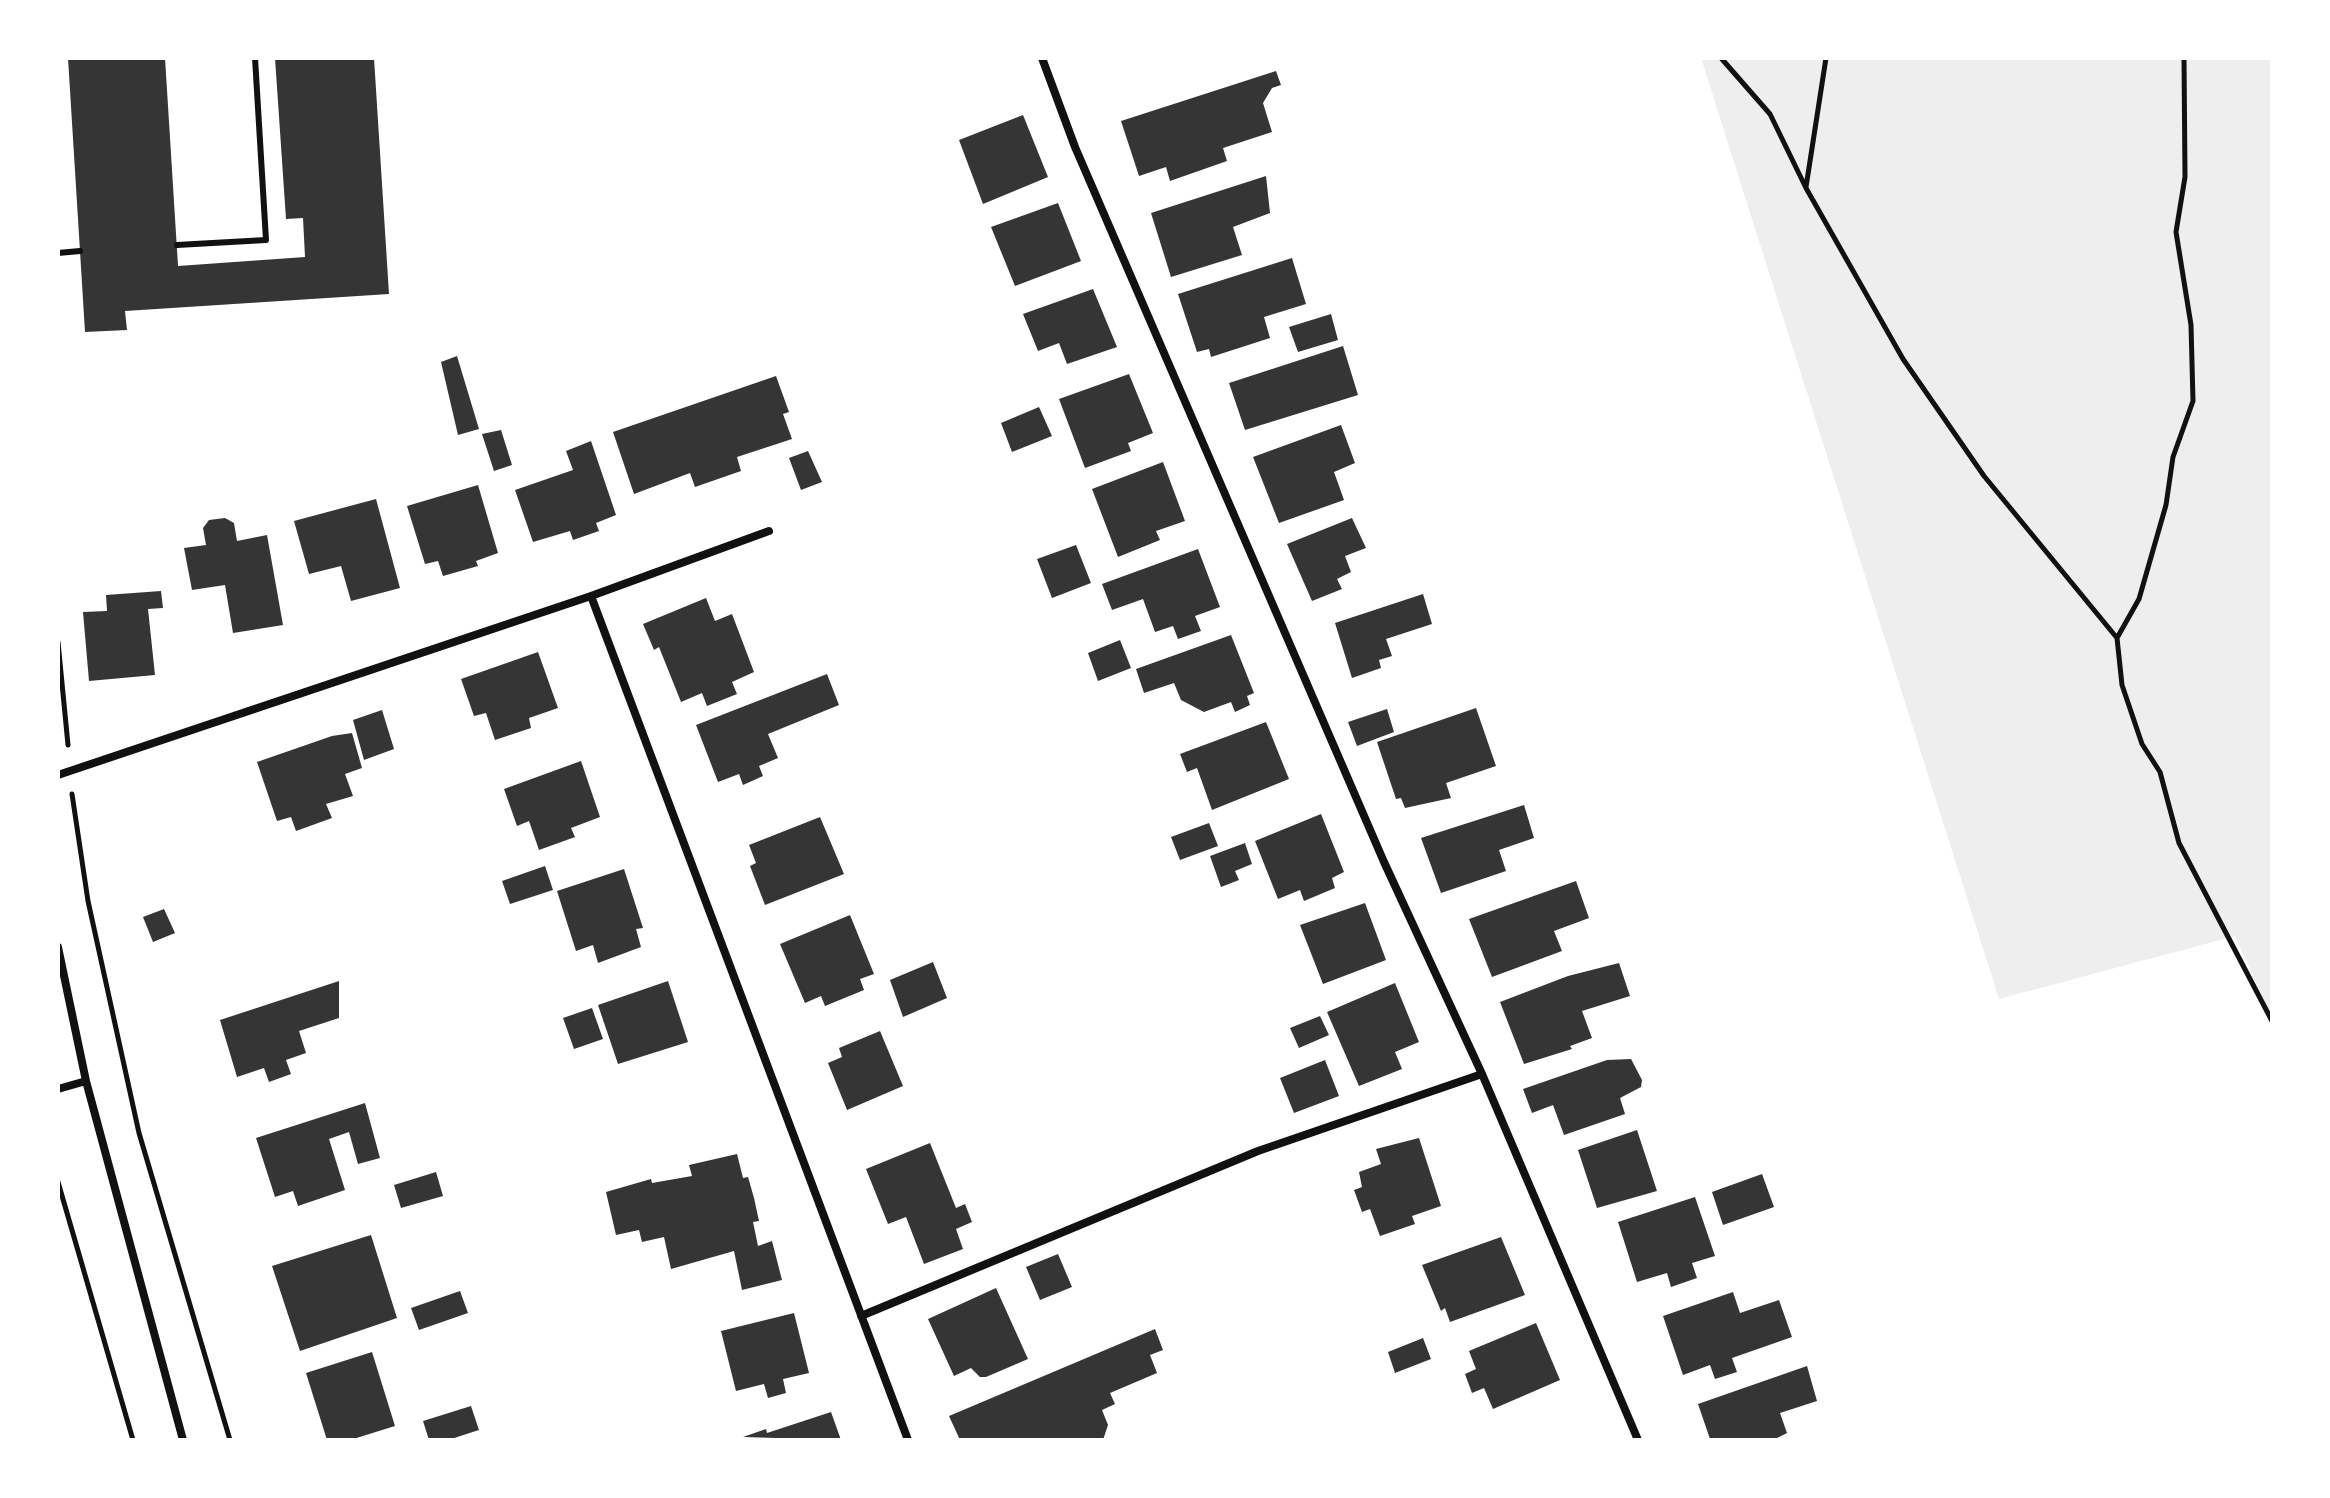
<!DOCTYPE html>
<style>
body{margin:0}
#map{position:relative;width:2330px;height:1498px;overflow:hidden;background:#fff;font-family:Manrope,sans-serif}
canvas{display:block}
.frame{position:absolute;inset:0;border:60px solid #fff;pointer-events:none}
</style>
<div id="map">
<canvas width="2330" height="1498"></canvas>
<div class="frame"></div>
</div>
<script>
const ctx = document.querySelector('canvas').getContext('2d');
ctx.lineJoin = 'round';
function fillPath(path, color) {
  ctx.fillStyle = color;
  ctx.fill(path, 'evenodd');
}
function toPath(rows) {
  const path = new Path2D();
  for (const r of rows) {
    path.moveTo(r[0], r[1]);
    for (let i = 2; i < r.length; i += 2) path.lineTo(r[i], r[i + 1]);
  }
  return path;
}
function strokePath(path, color, width, dash) {
  ctx.strokeStyle = color;
  ctx.lineWidth = width;
  ctx.lineCap = dash ? 'butt' : 'round';
  ctx.setLineDash(dash || []);
  ctx.stroke(path);
}
fillPath(toPath([
 [1701,58,2272,58,2272,1018,2235,936,1999,999]
]), '#eee');
fillPath(toPath([
 [68,58,165,58,178,266,305,257,303,218,286,219,275,58,374,58,389,294,125,311,127,330,85,332],
 [1276,71,1281,85,1272,88,1263,103,1272,132,1223,148,1227,161,1170,181,1166,167,1139,176,1121,121],
 [1023,115,1048,177,983,204,959,140],
 [1266,176,1270,213,1233,227,1242,255,1171,277,1151,213],
 [1058,203,1081,261,1015,286,991,227],
 [1292,258,1306,304,1264,317,1270,338,1211,357,1209,349,1197,352,1178,294],
 [1093,289,1117,347,1067,364,1059,343,1038,351,1023,314],
 [1331,314,1338,340,1298,352,1289,327],
 [1343,346,1358,395,1245,430,1229,383],
 [457,356,479,429,458,435,441,362],
 [1129,374,1153,433,1128,443,1131,451,1085,468,1059,399],
 [776,376,789,412,783,414,792,439,737,457,741,471,695,487,690,473,634,494,613,432],
 [1039,407,1052,436,1012,452,1001,423],
 [1341,425,1355,463,1334,472,1344,500,1279,523,1253,457],
 [501,430,512,465,494,471,482,434],
 [591,441,616,515,596,523,599,531,573,540,570,531,533,542,515,490,573,470,566,451],
 [808,451,822,482,801,490,789,458],
 [1163,462,1185,521,1156,531,1160,540,1118,557,1092,489],
 [478,485,498,553,476,561,478,566,443,576,438,561,425,564,407,506],
 [376,499,400,588,351,601,341,566,309,574,294,521],
 [225,518,234,523,237,541,267,535,283,625,233,633,225,585,192,590,184,548,206,545,203,528,209,520],
 [1352,518,1366,548,1345,556,1351,572,1337,579,1342,589,1312,601,1287,544],
 [1076,545,1091,583,1052,598,1037,559],
 [1198,549,1220,607,1195,616,1201,631,1178,639,1173,626,1155,632,1143,599,1112,610,1102,584],
 [161,591,163,608,148,609,155,675,89,681,83,612,107,611,106,595],
 [1423,594,1432,624,1386,639,1392,656,1379,660,1381,668,1352,678,1335,623],
 [706,598,715,621,732,614,754,672,732,682,737,694,707,706,702,693,681,702,659,647,654,650,643,624],
 [1231,635,1254,693,1247,696,1250,705,1235,712,1231,702,1204,712,1181,700,1174,683,1144,693,1136,669],
 [1120,640,1131,668,1098,681,1088,653],
 [538,652,558,708,529,718,531,728,495,740,486,713,474,716,461,679],
 [827,674,839,705,768,734,778,758,759,766,763,776,743,785,739,774,718,782,696,725],
 [1476,708,1496,766,1446,783,1451,798,1405,808,1401,798,1396,799,1377,742],
 [1387,709,1394,732,1357,746,1348,722],
 [382,710,394,749,364,760,353,720],
 [1266,722,1289,779,1212,810,1197,768,1187,772,1180,754],
 [352,733,362,768,345,774,353,796,326,804,332,818,296,831,291,817,277,821,257,762,332,736],
 [581,761,600,817,571,828,575,837,539,850,529,821,517,826,504,789],
 [1524,805,1534,838,1499,850,1506,871,1441,893,1421,838],
 [1321,814,1344,872,1332,878,1335,888,1304,901,1300,890,1278,899,1255,841],
 [820,817,844,874,765,905,750,866,756,863,749,845],
 [1209,823,1218,846,1180,860,1171,837],
 [1245,843,1252,864,1235,871,1239,880,1221,887,1210,856],
 [545,866,553,890,510,904,502,881],
 [624,869,643,928,636,929,641,947,598,963,593,945,576,951,557,891],
 [1576,881,1589,918,1554,931,1562,951,1492,977,1469,919],
 [1365,903,1386,960,1323,984,1300,925],
 [164,909,175,933,153,942,143,917],
 [850,915,874,974,860,979,864,990,825,1006,821,996,805,1003,780,944],
 [933,962,947,998,903,1017,890,980],
 [1619,963,1630,996,1582,1011,1592,1038,1570,1046,1572,1049,1524,1064,1500,1002,1568,976],
 [339,981,339,1018,299,1031,306,1053,286,1060,291,1074,269,1082,264,1068,237,1077,220,1020],
 [668,981,688,1042,618,1064,598,1005],
 [1395,983,1419,1042,1395,1052,1402,1069,1359,1086,1327,1012],
 [592,1008,603,1039,574,1049,563,1018],
 [1320,1016,1329,1035,1299,1048,1290,1028],
 [880,1031,903,1086,847,1110,828,1063,842,1057,839,1048],
 [1631,1059,1642,1080,1641,1087,1620,1098,1625,1114,1564,1135,1553,1105,1532,1113,1523,1089,1607,1060],
 [1325,1060,1339,1096,1294,1113,1280,1078],
 [365,1103,380,1158,358,1164,349,1132,329,1139,345,1190,298,1206,293,1191,275,1197,256,1138],
 [1637,1130,1657,1191,1597,1208,1578,1150],
 [1419,1138,1441,1206,1412,1216,1415,1224,1380,1236,1370,1209,1362,1212,1354,1190,1362,1187,1359,1172,1381,1164,1376,1149],
 [930,1143,956,1208,965,1204,972,1222,956,1229,963,1249,924,1264,906,1217,888,1224,866,1169],
 [737,1154,743,1178,748,1177,754,1198,759,1221,753,1222,758,1246,772,1241,782,1280,742,1290,734,1251,671,1269,664,1237,642,1242,639,1230,616,1235,606,1192,651,1179,652,1183,692,1176,689,1165],
 [436,1172,443,1196,401,1208,394,1185],
 [1762,1174,1774,1207,1723,1225,1712,1192],
 [1695,1197,1715,1256,1692,1263,1697,1278,1671,1287,1667,1273,1637,1282,1618,1222],
 [371,1235,397,1318,300,1351,272,1266],
 [1501,1237,1525,1295,1450,1322,1445,1308,1441,1311,1422,1265],
 [1058,1254,1072,1287,1040,1300,1026,1267],
 [996,1288,1028,1359,986,1377,980,1377,971,1368,954,1376,928,1319],
 [460,1291,468,1313,419,1330,411,1308],
 [1733,1292,1740,1313,1779,1300,1792,1337,1732,1358,1737,1372,1715,1379,1710,1365,1683,1375,1663,1316],
 [794,1313,809,1373,783,1379,786,1393,768,1398,764,1384,736,1391,721,1331],
 [1536,1323,1560,1380,1493,1409,1484,1388,1472,1393,1465,1374,1476,1369,1469,1351],
 [1155,1329,1163,1350,1150,1355,1157,1373,1110,1393,1115,1404,1102,1410,1108,1425,1103,1440,960,1440,949,1416],
 [1423,1338,1431,1359,1395,1373,1388,1352],
 [372,1352,395,1426,350,1440,327,1440,306,1373],
 [1807,1366,1817,1401,1780,1413,1787,1433,1773,1440,1710,1439,1698,1404],
 [471,1406,479,1430,448,1440,429,1440,423,1421],
 [831,1412,841,1440,743,1437,766,1429,767,1433]
]), '#353535');
strokePath(toPath([
 [1721,58,1770,114,1806,188,1903,359,1984,476,2117,638,2122,685,2142,744,2160,772,2179,843,2272,1021],
 [1806,187,1826,58],
 [2117,638,2139,599,2166,505,2173,457,2193,401,2191,325,2176,232,2185,177,2184,58],
 [58,642,68,745],
 [72,794,88,901,139,1133,230,1440],
 [58,1182,133,1440]
]), '#111', 5);
strokePath(toPath([
 [177,245,266,240,255,58],
 [58,253,80,251]
]), '#111', 6);
strokePath(toPath([
 [1042,58,1075,147,1384,862,1482,1074,1638,1440],
 [591,596,908,1440],
 [58,775,591,596,769,531],
 [58,947,86,1081,183,1440],
 [58,1089,86,1081],
 [861,1316,1258,1151,1482,1074]
]), '#111', 8);
</script>
